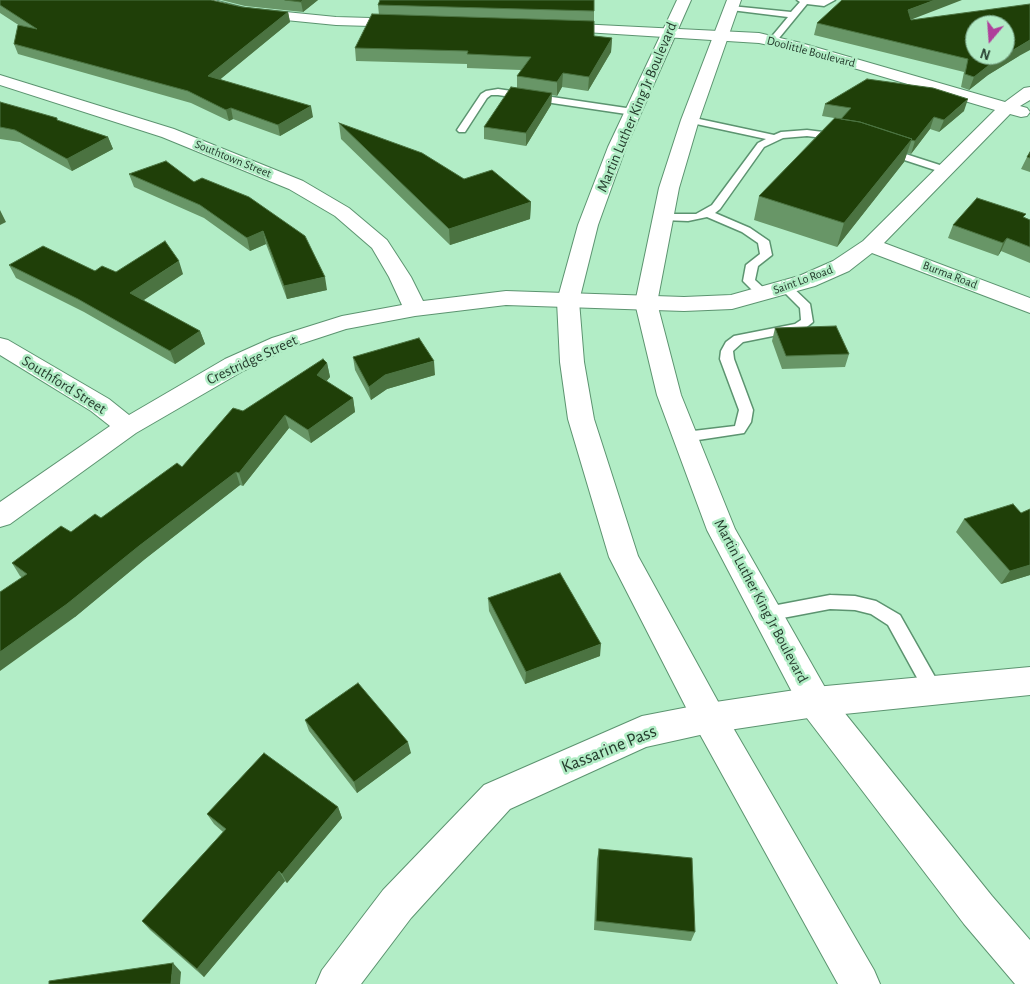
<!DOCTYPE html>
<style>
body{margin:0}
#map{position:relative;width:1030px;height:984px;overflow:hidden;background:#b2edc6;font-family:"Alegreya Sans",sans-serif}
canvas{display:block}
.north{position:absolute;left:965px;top:15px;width:50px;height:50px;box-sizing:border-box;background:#b2edc6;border:1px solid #7aa689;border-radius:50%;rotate:198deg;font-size:14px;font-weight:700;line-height:20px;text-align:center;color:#253c2d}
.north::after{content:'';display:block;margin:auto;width:18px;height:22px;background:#af3f9b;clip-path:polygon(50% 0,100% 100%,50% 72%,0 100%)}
</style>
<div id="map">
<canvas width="1030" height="984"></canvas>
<div class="north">N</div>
</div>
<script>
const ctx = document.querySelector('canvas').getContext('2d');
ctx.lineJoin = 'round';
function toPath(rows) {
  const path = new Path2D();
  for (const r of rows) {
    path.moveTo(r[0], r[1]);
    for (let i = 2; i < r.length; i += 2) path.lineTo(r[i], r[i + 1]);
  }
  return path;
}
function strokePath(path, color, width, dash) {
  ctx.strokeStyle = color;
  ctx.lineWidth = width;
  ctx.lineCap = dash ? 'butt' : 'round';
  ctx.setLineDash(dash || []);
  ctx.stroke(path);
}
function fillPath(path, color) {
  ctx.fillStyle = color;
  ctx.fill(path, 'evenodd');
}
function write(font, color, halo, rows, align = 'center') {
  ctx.font = font + ' "Alegreya Sans",sans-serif';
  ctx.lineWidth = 5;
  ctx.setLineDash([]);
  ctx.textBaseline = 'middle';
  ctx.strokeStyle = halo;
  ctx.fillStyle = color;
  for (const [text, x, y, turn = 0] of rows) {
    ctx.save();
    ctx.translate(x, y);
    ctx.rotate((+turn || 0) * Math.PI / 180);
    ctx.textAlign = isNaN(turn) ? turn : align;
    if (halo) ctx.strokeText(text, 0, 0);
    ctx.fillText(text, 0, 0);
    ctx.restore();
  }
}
const lane = toPath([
 [797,0,835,0,824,6,807,4,775,43,772,44,768,41,788,17,731,10,727,8,731,6,791,12,800,2,797,0],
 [498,89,633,109,638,112,633,115,498,95,491,95,487,98,465,132,459,132,457,130,481,94,486,91,498,89],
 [690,117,774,135,781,132,807,130,839,134,844,137,839,140,807,136,783,138,764,147,720,209,715,213,750,228,769,241,772,255,758,266,755,280,767,291,769,294,767,297,759,297,743,281,746,265,760,254,758,243,742,232,707,217,688,221,663,220,658,217,663,214,696,214,712,205,758,143,766,139,687,122,685,120,690,117],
 [887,148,949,168,950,170,945,173,941,172,883,153,882,151,887,148],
 [785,283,789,284,810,304,813,322,803,330,743,342,733,351,734,359,753,410,751,422,744,433,685,442,680,441,678,437,680,433,685,432,735,426,739,410,720,359,721,351,726,342,734,336,795,324,801,320,800,308,779,287,785,283],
 [830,595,855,596,876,601,900,615,939,684,942,690,939,696,933,698,927,696,888,625,871,614,855,610,830,609,767,621,761,619,759,614,761,609,767,607,830,595]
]);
const street = toPath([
 [189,0,214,0,245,8,336,17,405,19,410,20,412,23,410,26,405,27,336,25,245,16,191,3,189,0],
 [558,23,759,33,801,43,1005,102,1024,88,1030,87,1030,100,1020,106,1027,108,1030,112,1027,116,1021,117,1010,114,884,243,1030,298,1030,313,872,253,849,271,815,286,732,309,684,311,506,305,415,316,346,329,288,348,243,371,136,433,10,524,0,527,0,502,110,426,91,411,0,355,0,338,8,340,109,399,129,415,225,359,272,338,342,316,402,305,389,277,372,248,335,216,289,189,162,137,0,85,0,75,174,129,303,181,349,208,387,240,411,277,423,301,506,291,684,297,731,295,799,276,833,261,863,241,995,110,793,50,759,43,553,30,551,27,553,24,558,23],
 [1030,667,1030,695,815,717,709,733,646,747,510,809,411,918,361,984,316,984,322,970,383,890,484,785,642,716,709,703,815,687,1030,667]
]);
const secondary = toPath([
 [677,0,691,0,626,147,598,225,579,301,584,362,594,419,638,556,721,707,874,970,880,984,838,984,697,729,609,557,568,419,560,362,557,301,578,225,608,147,677,0],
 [727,0,741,0,699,120,679,188,657,303,681,395,735,529,827,691,992,896,1030,940,1030,984,1015,984,964,924,803,713,707,530,657,395,635,303,659,188,681,120,727,0]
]);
strokePath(lane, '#5c9470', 3);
strokePath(street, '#5c9470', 2);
strokePath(secondary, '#5c9470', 2);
fillPath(lane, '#fff');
fillPath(street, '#fff');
fillPath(secondary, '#fff');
fillPath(toPath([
 [0,0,242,7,288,12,290,22,220,79,313,117,280,136,233,119,229,121,191,103,18,54,14,44,20,26,0,13],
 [221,0,318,0,303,12,245,6],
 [594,0,594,36,612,38,611,52,588,91,562,87,557,96,552,95,551,105,526,146,484,139,484,127,517,88,517,76,521,70,467,68,467,64,356,61,355,48,379,15,378,5],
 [911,20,1019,56,988,75,969,90,961,87,964,72,814,35,817,23],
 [0,102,108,137,113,149,72,171,20,142,0,139],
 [825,104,964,111,939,132,930,129,911,154,907,153,904,162,837,247,754,220,759,196,834,118,822,116],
 [339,123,464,179,531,202,530,219,450,245,341,139],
 [1030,152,1030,172,1021,169,1027,157],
 [129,174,194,182,202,178,327,290,287,299,266,244,250,251,204,218,134,187],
 [1024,217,1030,220,1030,263,1001,251,998,256,948,238,953,225],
 [9,265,116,272,183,274,143,300,200,331,205,344,175,364,84,312,16,278],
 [775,328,849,354,845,367,782,369,772,341],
 [353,357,435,375,387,389,371,400,355,370],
 [327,363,330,377,326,381,353,398,355,412,311,443,289,428,243,486,240,485,145,559,75,617,20,576,12,563,71,532,101,518,182,467,243,411],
 [1021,513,1030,575,1001,584,956,532,964,519],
 [488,598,600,656,525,684,489,611],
 [305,720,411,753,357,793,309,731],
 [338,807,342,818,287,883,285,881,204,977,150,930,142,921,223,832,214,824,207,814],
 [599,849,695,932,691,941,594,930,597,859]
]), '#689667');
fillPath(toPath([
 [303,0,318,0,303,12,301,2],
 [935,0,962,0,905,22,908,10],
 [288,12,290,22,211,87,208,76],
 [612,38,611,52,588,91,589,77],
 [1030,40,1030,50,1019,56,988,75,969,90,974,77,993,62],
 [563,73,562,87,557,96,557,82],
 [552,93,551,105,526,146,526,133],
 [968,99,964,111,939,132,944,120],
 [311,106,313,117,280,136,278,125],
 [231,108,233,119,229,121,226,110],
 [934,117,930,129,911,154,915,141],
 [108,137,113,149,72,171,67,159],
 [912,139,904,162,837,247,844,223],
 [531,202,530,219,450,245,449,229],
 [0,210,6,222,0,225],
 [263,231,266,244,250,251,247,238],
 [1007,238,1001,251,998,256,1003,243],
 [179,261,183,274,135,306,130,293],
 [325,277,327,290,287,299,284,286],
 [200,331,205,344,175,364,170,351],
 [434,361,435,375,387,389,371,400,369,387,385,375],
 [327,363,330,377,320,389,317,375],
 [353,398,355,412,311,443,308,430],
 [285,415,289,428,243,486,239,473],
 [236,472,240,485,145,559,75,617,0,671,0,652],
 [1030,565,1030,575,1001,584,1010,571],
 [601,644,600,656,525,684,526,672],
 [408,742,411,753,357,793,354,782],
 [338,807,342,818,287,883,282,874],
 [279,871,285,881,204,977,197,969],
 [173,963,181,972,180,984,171,984]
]), '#4b7341');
const building = toPath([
 [0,0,211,0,242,7,288,12,208,76,311,106,278,125,231,108,226,110,188,91,14,44,18,25,37,29,0,5,0,0],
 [285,0,303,0,301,2,285,0],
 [380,0,594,0,594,11,378,5,380,0],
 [842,0,935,0,908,10,911,20,1030,4,1030,40,1005,55,1005,25,975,25,975,55,1004,55,993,62,974,77,965,74,968,59,817,23,842,0],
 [372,14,594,21,594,36,612,38,589,77,563,73,557,82,517,76,531,57,467,54,468,51,355,48,372,14],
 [867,79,933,88,968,99,944,120,934,117,915,141,911,140,912,139,860,122,841,119,851,108,825,104,867,79],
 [511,87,552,93,526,133,484,127,511,87],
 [0,102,57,118,57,120,108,137,67,159,15,130,0,127,0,102],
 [835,118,860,122,912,139,844,223,759,196,835,118],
 [339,123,422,153,464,179,492,170,531,202,449,229,339,123],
 [1030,152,1030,158,1027,157,1030,152],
 [166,161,194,182,202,178,249,197,305,236,325,277,284,286,263,231,247,238,200,205,129,174,166,161],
 [977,198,1026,214,1023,217,1030,220,1030,247,1007,238,1003,243,953,225,977,198],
 [165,241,179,261,130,293,200,331,170,351,78,299,9,265,43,246,95,271,102,266,116,272,165,241],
 [836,326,849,354,786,356,775,328,836,326],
 [419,338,434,361,385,375,369,387,353,357,419,338],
 [323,359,327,363,317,375,353,398,308,430,285,415,239,473,236,472,139,546,67,604,0,652,0,592,27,574,12,563,61,526,71,532,95,514,101,518,177,463,182,467,233,408,243,411,323,359],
 [1013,504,1021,513,1030,509,1030,565,1010,571,964,519,1013,504],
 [560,573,601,644,526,672,488,598,560,573],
 [358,683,408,742,354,782,305,720,358,683],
 [264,753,338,807,282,874,279,871,197,969,142,921,226,829,207,814,264,753],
 [599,849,692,858,695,932,596,921,599,849],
 [173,963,171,984,49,984,49,981,173,963]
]);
fillPath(building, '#1f3f08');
strokePath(building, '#4b7341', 1);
write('12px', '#253c2d', '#b2edc6', [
 ["Doolittle Boulevard",811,52,15],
 ["Southtown Street",233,159,22],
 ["Burma Road",950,275,21],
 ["Saint Lo Road",803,280,-20]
]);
write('15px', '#253c2d', '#b2edc6', [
 ["Martin Luther King Jr Boulevard",637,107,-67],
 ["Crestridge Street",252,360,-25],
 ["Southford Street",64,385,32],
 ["Martin Luther King Jr Boulevard",761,601,62]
]);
write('18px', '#253c2d', '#b2edc6', [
 ["Kassarine Pass",609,749,-22]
]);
</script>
